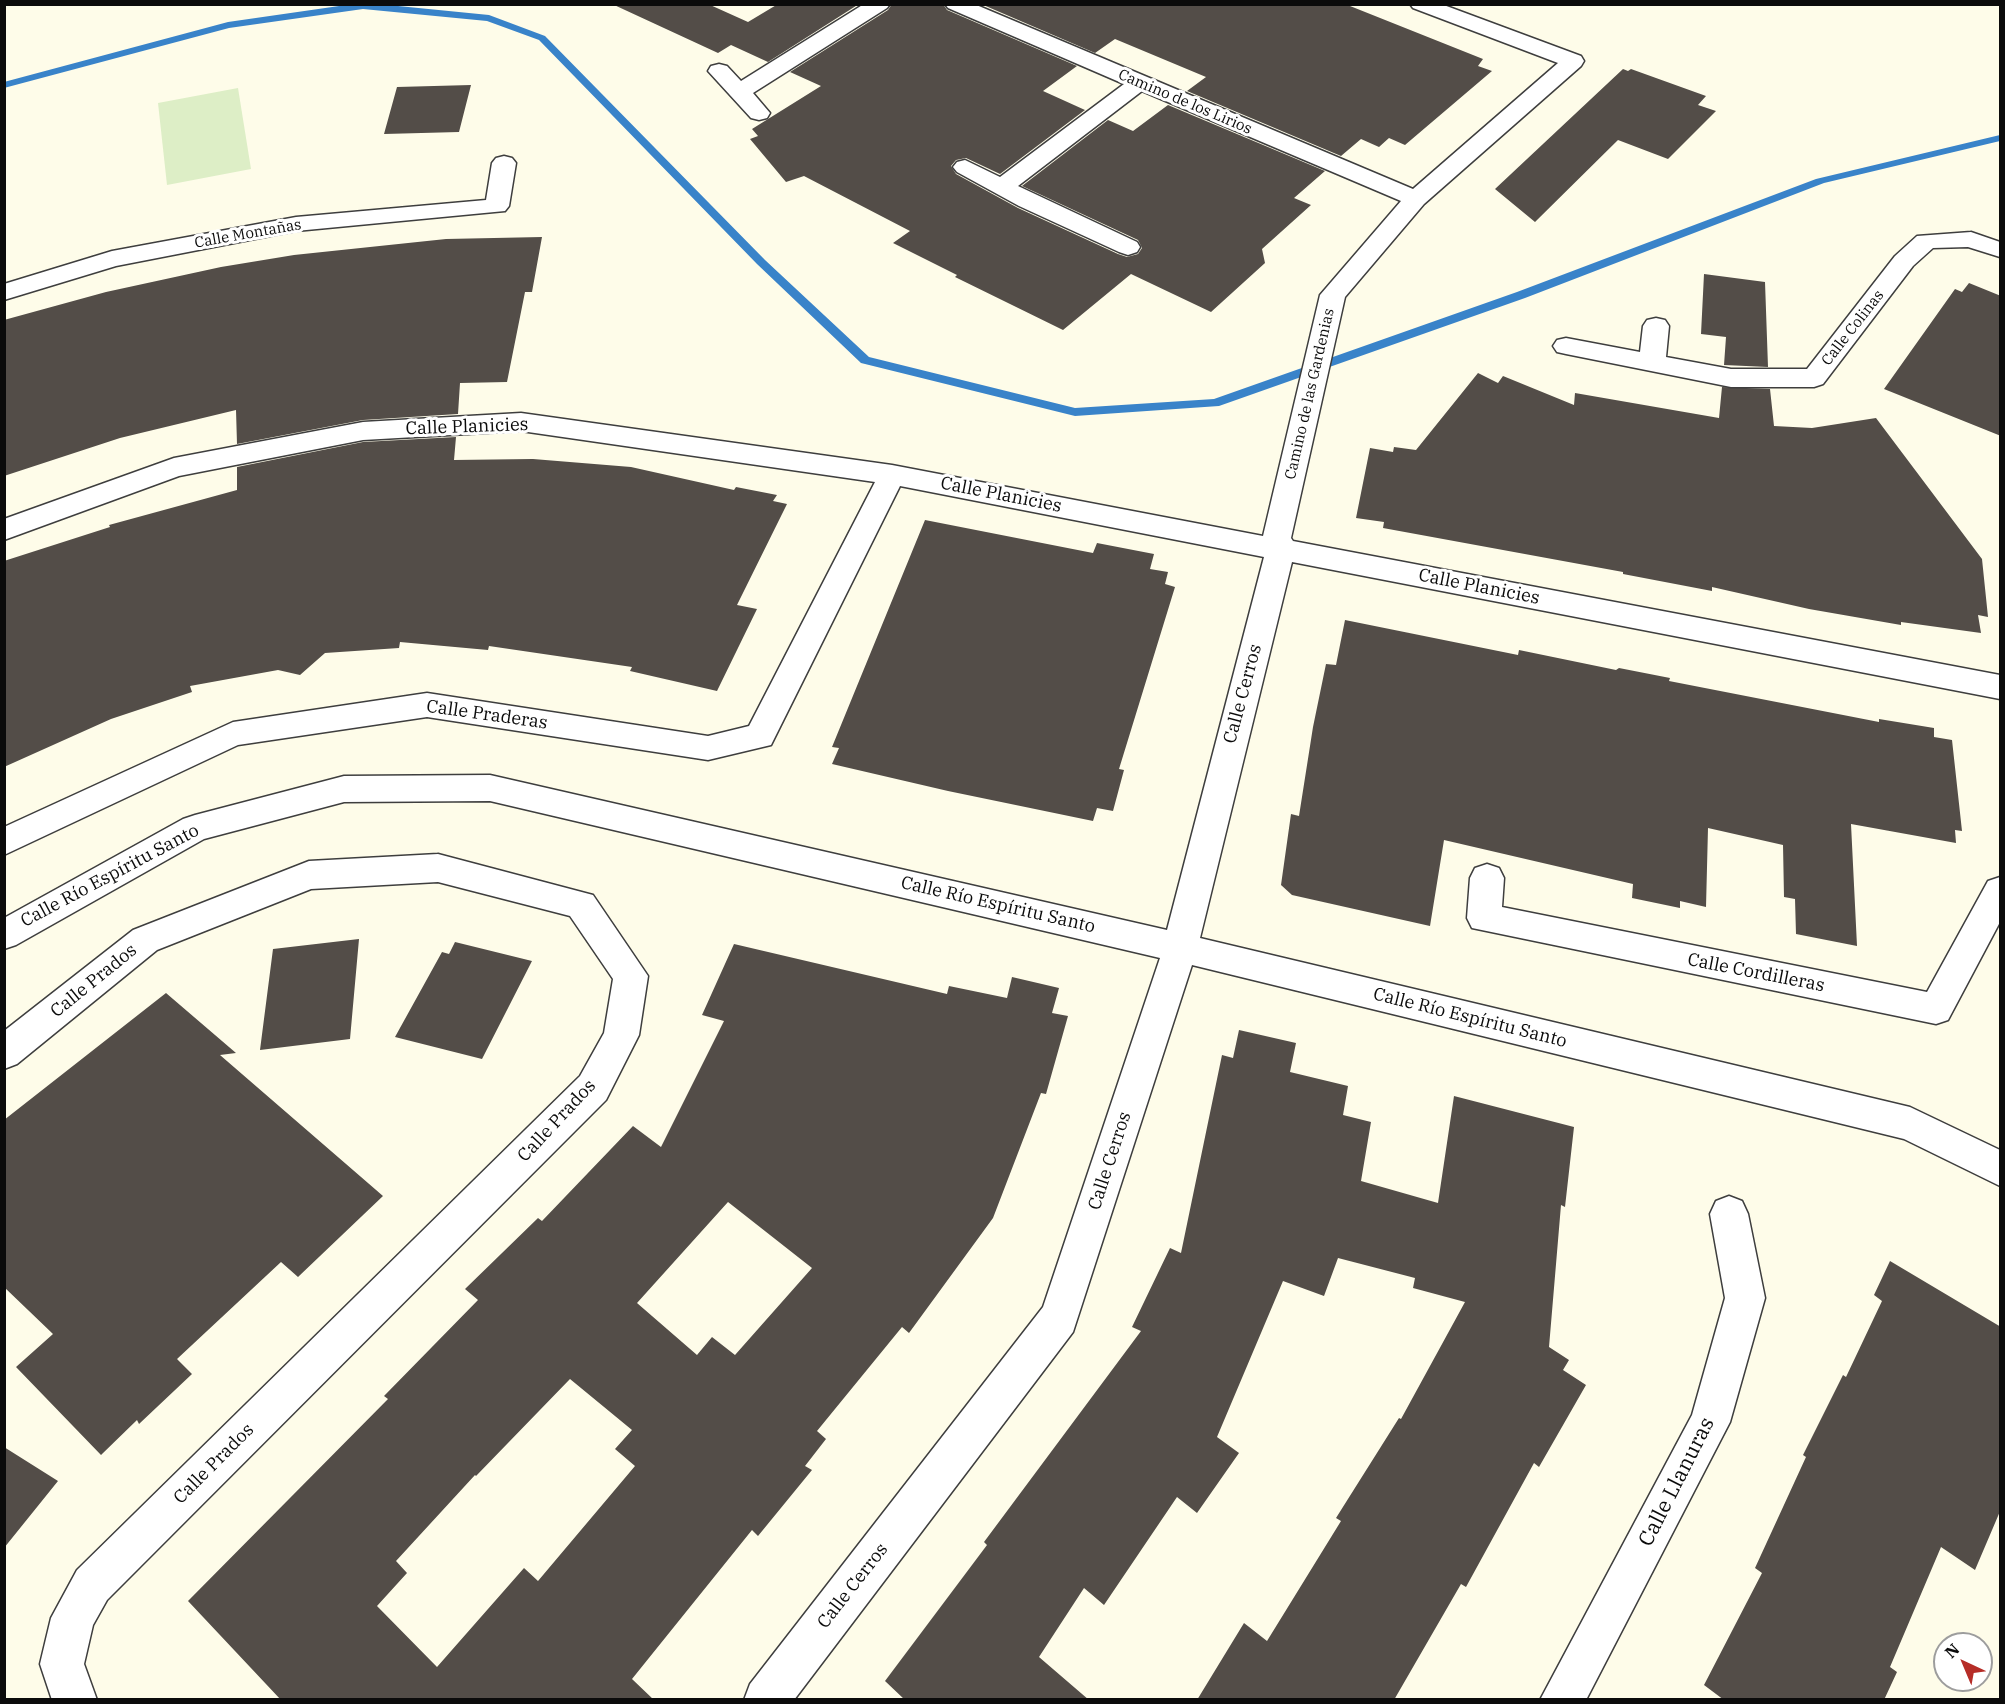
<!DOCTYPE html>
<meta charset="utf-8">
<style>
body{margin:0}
#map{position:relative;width:2005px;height:1704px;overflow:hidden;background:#fefce9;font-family:"IBM Plex Serif",serif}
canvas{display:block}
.frame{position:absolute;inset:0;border:6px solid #0b0b0b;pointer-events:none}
.north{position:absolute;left:1933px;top:1632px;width:60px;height:60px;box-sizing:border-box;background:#fff;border:2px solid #9d9d9d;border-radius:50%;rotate:316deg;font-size:16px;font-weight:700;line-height:24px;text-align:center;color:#0b0b0b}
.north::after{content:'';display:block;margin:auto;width:21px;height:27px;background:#b62d27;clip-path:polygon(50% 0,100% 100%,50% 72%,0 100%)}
</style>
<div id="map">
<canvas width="2005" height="1704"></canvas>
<div class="frame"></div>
<div class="north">N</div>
</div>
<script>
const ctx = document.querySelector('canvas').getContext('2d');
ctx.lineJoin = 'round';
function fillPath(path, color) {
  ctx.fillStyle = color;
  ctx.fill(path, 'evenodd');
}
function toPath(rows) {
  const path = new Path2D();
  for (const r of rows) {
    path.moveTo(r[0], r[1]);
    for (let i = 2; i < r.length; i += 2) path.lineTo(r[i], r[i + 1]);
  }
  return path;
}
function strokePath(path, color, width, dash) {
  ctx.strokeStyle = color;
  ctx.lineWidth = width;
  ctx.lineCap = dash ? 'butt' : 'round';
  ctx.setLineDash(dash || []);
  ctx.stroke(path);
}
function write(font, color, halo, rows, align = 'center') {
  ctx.font = font + ' "IBM Plex Serif",serif';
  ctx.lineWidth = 6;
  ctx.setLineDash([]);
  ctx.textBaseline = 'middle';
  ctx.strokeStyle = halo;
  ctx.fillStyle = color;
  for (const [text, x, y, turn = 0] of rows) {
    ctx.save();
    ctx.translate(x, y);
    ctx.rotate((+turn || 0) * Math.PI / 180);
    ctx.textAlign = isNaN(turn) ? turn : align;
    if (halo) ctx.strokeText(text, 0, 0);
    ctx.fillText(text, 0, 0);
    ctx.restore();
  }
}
fillPath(toPath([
 [238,88,251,169,167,185,158,103]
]), '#ddeec6');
fillPath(toPath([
 [353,4,378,4,489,15,545,36,765,260,869,357,1075,408,1214,399,1517,292,1816,179,2000,135,2000,141,1824,183,1525,298,1219,406,1075,416,861,363,757,264,539,40,487,21,363,9,229,28,4,88,4,82,228,22,353,4]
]), '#3983c9');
fillPath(toPath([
 [612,4,708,4,748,22,778,4,859,4,768,62,731,45,718,53],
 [892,4,943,4,947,10,1077,66,1043,91,1085,110,1000,174,966,158,956,160,951,166,956,174,1018,208,1118,254,1127,257,1138,254,1142,248,1138,240,1022,186,1108,120,1133,131,1168,105,1325,171,1294,198,1311,205,1262,249,1265,263,1211,312,1131,274,1063,330,955,277,957,275,893,243,910,231,804,176,786,182,750,139,758,136,752,129,821,86,790,72,888,10],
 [981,4,1345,4,1483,59,1478,66,1492,71,1405,145,1389,138,1379,147,1361,139,1341,156,1187,91,1206,77,1115,39,1095,53],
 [1623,69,1628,71,1631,69,1706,96,1698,105,1716,111,1668,159,1618,140,1535,222,1495,189],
 [471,85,459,132,384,134,397,87],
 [542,237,532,292,525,292,507,382,460,383,458,414,363,420,237,444,236,410,120,438,4,476,4,320,106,292,221,267,294,255,446,239],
 [1704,274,1765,282,1768,367,1724,365,1726,337,1701,334],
 [1969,283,2001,296,2001,436,1884,389,1955,289,1962,292],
 [1478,373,1498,383,1503,376,1574,405,1575,393,1719,418,1722,387,1770,389,1774,426,1812,428,1876,418,1982,559,1988,617,1978,615,1981,633,1901,622,1901,625,1809,609,1712,587,1712,591,1623,574,1623,572,1383,528,1384,522,1356,518,1370,448,1393,452,1394,447,1416,450],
 [456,437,454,460,533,459,631,467,734,490,736,487,777,495,773,501,787,504,737,605,757,609,717,691,630,671,632,667,489,646,488,650,400,642,399,648,325,653,300,675,278,670,190,686,192,692,111,719,4,767,4,561,110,527,109,525,237,490,237,467,363,442],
 [925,520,1093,553,1097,543,1154,554,1150,569,1168,572,1165,584,1175,587,1119,769,1124,770,1113,811,1097,808,1093,821,948,791,832,764,839,748,832,747],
 [1345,620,1518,655,1519,650,1616,670,1619,668,1670,678,1669,681,1879,722,1879,719,1934,728,1934,737,1952,740,1962,831,1955,830,1956,843,1851,824,1857,946,1796,934,1795,899,1784,897,1783,845,1708,828,1706,907,1680,901,1680,908,1632,898,1633,884,1444,840,1430,926,1292,895,1281,885,1291,814,1299,816,1313,727,1326,664,1336,665],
 [359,939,350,1039,260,1050,273,949],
 [455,942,532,961,482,1059,395,1037,442,952,449,954],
 [734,944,947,994,949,986,1007,998,1012,977,1059,988,1052,1013,1068,1016,1046,1094,1041,1093,993,1218,909,1333,902,1327,817,1431,826,1439,805,1466,812,1470,758,1536,752,1530,632,1679,654,1700,281,1700,188,1601,388,1399,384,1396,478,1300,465,1289,538,1218,542,1221,633,1126,661,1147,724,1021,702,1015],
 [728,1202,812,1268,735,1355,712,1337,697,1355,637,1303],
 [570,1379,632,1430,615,1449,635,1466,538,1581,524,1568,437,1667,377,1606,407,1573,396,1561,475,1475,476,1476],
 [166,993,236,1053,220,1055,383,1196,298,1277,281,1262,177,1359,192,1374,139,1424,137,1420,101,1455,16,1367,53,1334,4,1287,4,1120],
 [1239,1030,1296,1043,1290,1072,1348,1086,1343,1115,1371,1122,1361,1181,1438,1203,1454,1096,1574,1127,1565,1207,1561,1205,1549,1347,1569,1360,1563,1370,1586,1385,1539,1467,1534,1463,1466,1587,1461,1584,1394,1700,1197,1700,1244,1623,1267,1641,1341,1521,1336,1518,1399,1418,1401,1419,1465,1302,1413,1288,1415,1278,1338,1258,1324,1296,1283,1281,1217,1437,1239,1453,1197,1513,1177,1497,1104,1605,1084,1588,1039,1657,1089,1700,905,1700,885,1681,987,1545,984,1542,1141,1331,1132,1327,1170,1248,1181,1253,1222,1055,1233,1058],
 [1890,1261,2001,1327,2001,1509,1975,1570,1941,1547,1890,1667,1897,1672,1884,1700,1724,1700,1704,1685,1762,1573,1755,1568,1806,1457,1803,1455,1843,1375,1846,1377,1882,1301,1874,1295],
 [4,1447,58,1481,4,1548]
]), '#534d48');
const street = toPath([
 [864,4,890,4,887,8,753,93,770,113,767,118,759,120,751,118,708,71,711,66,719,64,727,66,741,81,864,4],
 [945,4,974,4,1413,189,1558,63,1413,8,1410,4,1441,4,1581,56,1584,61,1581,66,1424,204,1345,297,1291,538,1293,541,2000,675,2000,699,1292,562,1200,938,1910,1107,2000,1150,2000,1186,1904,1139,1192,965,1073,1332,794,1700,744,1700,750,1684,1043,1307,1160,958,490,801,344,802,204,839,16,945,4,949,4,918,183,819,195,815,344,776,490,775,1167,930,1264,557,900,486,771,745,708,760,427,717,238,745,4,855,4,827,233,722,427,693,708,736,749,726,875,482,521,431,363,440,179,476,4,540,4,519,174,458,363,422,521,413,892,465,1263,536,1320,295,1401,201,1142,91,1018,186,1137,242,1140,247,1137,252,1128,255,1119,252,1019,206,957,172,953,167,957,162,965,160,1000,177,1124,84,948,8,945,4],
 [504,156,512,158,516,163,509,206,505,211,296,231,116,266,4,300,4,284,112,251,296,217,486,200,492,163,496,158,504,156],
 [1971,232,2000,242,2000,257,1968,247,1933,248,1913,266,1823,384,1814,387,1731,387,1566,354,1557,352,1553,346,1557,340,1566,338,1640,352,1643,326,1647,320,1656,318,1665,320,1669,326,1666,357,1731,369,1807,369,1895,256,1917,236,1971,232],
 [438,854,593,895,648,976,639,1035,606,1100,107,1600,93,1625,84,1664,97,1700,52,1700,40,1664,51,1618,77,1570,580,1076,604,1033,613,979,570,916,438,882,311,889,157,950,17,1064,4,1069,4,1031,133,930,309,861,438,854],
 [1487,864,1499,868,1504,878,1502,907,1927,992,1988,881,2000,877,2000,922,1948,1020,1936,1024,1472,928,1467,918,1470,878,1475,868,1487,864],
 [1729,1196,1742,1201,1748,1214,1765,1298,1730,1422,1586,1700,1540,1700,1692,1415,1725,1298,1710,1214,1716,1201,1729,1196]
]);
strokePath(street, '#3e3e3e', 3);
fillPath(street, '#fff');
write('15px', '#0b0b0b', '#fff', [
 ["Camino de los Lirios",1185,102,23],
 ["Calle Montañas",248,234,-10],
 ["Calle Colinas",1853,328,-52],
 ["Camino de las Gardenias",1310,394,-77]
]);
write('18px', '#0b0b0b', '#fff', [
 ["Calle Planicies",467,427,-2],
 ["Calle Planicies",1001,495,11],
 ["Calle Planicies",1479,587,11],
 ["Calle Cerros",1243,694,-75],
 ["Calle Praderas",487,715,8],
 ["Calle Río Espíritu Santo",110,876,-28],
 ["Calle Río Espíritu Santo",998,905,13],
 ["Calle Cordilleras",1756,973,11],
 ["Calle Prados",94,981,-39],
 ["Calle Río Espíritu Santo",1470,1018,14],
 ["Calle Prados",557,1121,-47],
 ["Calle Cerros",1110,1161,-72],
 ["Calle Prados",214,1464,-45],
 ["Calle Cerros",853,1586,-52]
]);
write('21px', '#0b0b0b', '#fff', [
 ["Calle Llanuras",1677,1482,-63]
]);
</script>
